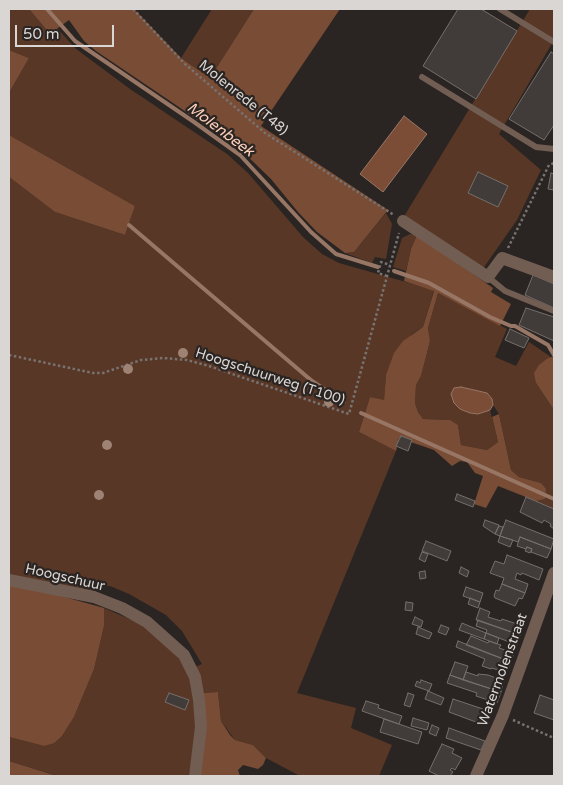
<!DOCTYPE html>
<style>
body{margin:0}
#map{position:relative;width:563px;height:785px;overflow:hidden;background:#2a2522;font-family:"Varela Round",sans-serif}
canvas{display:block}
.frame{position:absolute;inset:0;border:10px solid #dad6d4;pointer-events:none}
.scale{position:absolute;left:15px;top:25px;width:99px;height:22px;box-sizing:border-box;border:2px solid #dad6d4;border-top:0;padding-left:6px;font-size:15px;line-height:18px;white-space:nowrap;color:#dad6d4;-webkit-text-stroke:4px #2a2522;paint-order:stroke}
</style>
<div id="map">
<canvas width="563" height="785"></canvas>
<div class="frame"></div>
<div class="scale">50 m</div>
</div>
<script>
const ctx = document.querySelector('canvas').getContext('2d');
ctx.lineJoin = 'round';
function fillPath(path, color) {
  ctx.fillStyle = color;
  ctx.fill(path, 'evenodd');
}
function toPath(rows) {
  const path = new Path2D();
  for (const r of rows) {
    path.moveTo(r[0], r[1]);
    for (let i = 2; i < r.length; i += 2) path.lineTo(r[i], r[i + 1]);
  }
  return path;
}
function strokePath(path, color, width, dash) {
  ctx.strokeStyle = color;
  ctx.lineWidth = width;
  ctx.lineCap = dash ? 'butt' : 'round';
  ctx.setLineDash(dash || []);
  ctx.stroke(path);
}
function write(font, color, halo, rows, align = 'center') {
  ctx.font = font + ' "Varela Round",sans-serif';
  ctx.lineWidth = 4.5;
  ctx.setLineDash([]);
  ctx.textBaseline = 'middle';
  ctx.strokeStyle = halo;
  ctx.fillStyle = color;
  for (const [text, x, y, turn = 0] of rows) {
    ctx.save();
    ctx.translate(x, y);
    ctx.rotate((+turn || 0) * Math.PI / 180);
    ctx.textAlign = isNaN(turn) ? turn : align;
    if (halo) ctx.strokeText(text, 0, 0);
    ctx.fillText(text, 0, 0);
    ctx.restore();
  }
}
fillPath(toPath([
 [9,9,29,9,50,34,57,28,75,48,95,63,130,89,227,154,248,173,303,237,322,254,339,263,434,290,423,327,412,334,386,375,384,401,370,397,359,432,396,451,297,693,356,708,351,728,392,745,379,776,300,776,266,758,253,745,235,740,221,721,218,692,202,693,195,667,202,664,182,631,166,615,129,594,110,586,96,585,94,592,9,576,9,176,55,212,125,235,135,206,9,135,9,93,29,58,9,50],
 [212,9,254,9,210,78,181,58],
 [530,9,554,9,554,40,499,134,541,170,517,220,482,270,403,218],
 [386,213,392,224,386,259,375,257,372,263,345,253,354,252],
 [410,234,417,235,411,249,406,271,393,267,402,238],
 [438,293,507,329,495,357,516,366,529,342,551,357,548,358,536,383,554,410,554,509,536,501,545,499,541,483,519,477,511,470,499,414,493,405,492,399,451,394,454,403,460,409,470,413,478,414,490,410,498,442,487,450,461,445,458,425,449,420,423,419,418,412,415,403,416,385,421,376,426,357,430,341,428,328],
 [104,608,143,625,160,638,185,665,190,678,196,719,194,746,189,776,58,776,9,761,9,737,44,746,62,736,74,717,94,669,104,626]
]), '#583726');
fillPath(toPath([
 [29,9,134,9,181,58,210,78,254,9,340,9,261,126,388,210,354,252,345,253,317,232,298,212,271,179,243,152,176,105,96,51,84,41,69,20,50,34],
 [9,50,29,58,9,93],
 [9,135,135,206,125,235,55,212,12,179,9,176],
 [417,235,493,288,491,292,511,304,500,326,438,293,428,328,430,341,426,357,421,376,416,385,415,403,418,412,423,419,450,420,458,425,461,445,487,450,498,442,492,417,499,414,511,470,519,477,541,483,546,489,545,499,536,501,498,486,486,508,474,504,483,476,475,473,467,462,460,461,452,466,434,450,399,438,396,451,359,432,370,397,384,400,386,375,394,353,403,341,423,327,434,291,404,281,411,249],
 [554,356,554,410,536,383,534,373,539,365,548,358],
 [9,584,29,587,104,608,104,626,94,669,74,717,62,736,54,743,44,746,9,737],
 [218,692,221,721,230,735,235,740,253,745,266,758,263,765,258,769,243,765,238,770,240,776,200,776,202,693],
 [9,761,54,775,58,776,9,776]
]), '#794c35');
const water = toPath([
 [404,116,427,134,383,192,360,174,404,116],
 [461,387,487,393,492,399,493,405,490,410,478,414,470,413,460,409,454,403,451,394,454,388,461,387]
]);
fillPath(water, '#7b4d36');
strokePath(water, '#987665', 1);
strokePath(toPath([
 [47,9,75,41,194,122,240,155,311,232,336,254,378,267],
 [129,225,312,381,344,402],
 [394,271,429,283,490,317,511,326,515,326,548,345,554,355],
 [361,413,554,499]
]), '#987665', 4);
const building = toPath([
 [458,9,481,9,517,31,476,99,423,66,458,9],
 [551,52,554,54,554,125,544,140,509,119,551,52],
 [478,172,508,186,498,207,468,193,478,172],
 [551,173,554,174,554,190,548,189,551,173],
 [533,275,554,284,554,308,525,295,533,275],
 [526,308,554,317,554,341,519,325,526,308],
 [510,329,529,338,524,348,505,340,510,329],
 [401,436,412,440,408,451,396,446,401,436],
 [457,494,475,501,473,507,455,500,457,494],
 [526,497,554,509,554,529,550,526,551,524,544,520,542,523,520,512,526,497],
 [485,520,499,525,495,534,483,526,485,520],
 [506,520,554,539,551,549,520,537,518,542,500,536,506,520],
 [499,526,503,527,500,536,495,534,499,526],
 [500,536,513,540,510,547,498,542,500,536],
 [520,537,551,549,547,558,531,552,532,549,527,547,526,549,517,546,520,537],
 [426,541,451,551,447,561,422,551,426,541],
 [527,547,532,549,530,553,525,551,527,547],
 [422,552,428,554,425,562,419,559,422,552],
 [507,555,543,569,539,580,522,573,521,575,517,573,515,579,528,584,525,593,502,584,504,578,490,573,495,561,504,564,507,555],
 [461,567,469,571,467,577,459,573,461,567],
 [425,571,426,578,420,579,419,572,425,571],
 [502,584,525,593,522,599,519,598,515,606,495,598,494,596,496,590,499,591,502,584],
 [466,587,483,593,480,602,463,596,466,587],
 [470,598,480,602,478,608,468,604,470,598],
 [406,602,413,603,412,611,405,610,406,602],
 [480,608,490,612,488,617,501,621,502,619,523,626,520,635,476,620,480,608],
 [415,617,423,621,421,627,412,624,415,617],
 [478,620,520,635,517,645,486,633,484,639,459,630,462,623,486,633,487,630,476,626,478,620],
 [441,625,449,628,446,635,438,632,441,625],
 [418,627,432,633,429,639,416,634,418,627],
 [486,633,499,638,497,644,484,639,486,633],
 [471,636,488,643,489,641,501,645,499,648,514,653,511,662,466,645,471,636],
 [458,641,511,662,507,672,491,668,491,669,482,666,485,659,456,647,458,641],
 [455,662,468,666,463,680,450,675,455,662],
 [466,672,478,676,478,674,488,675,504,681,501,692,463,680,466,672],
 [450,675,501,692,497,703,476,696,477,693,447,683,450,675],
 [421,680,432,684,429,691,415,686,417,681,420,683,421,680],
 [428,691,444,698,441,705,425,699,428,691],
 [169,693,189,700,185,710,165,702,169,693],
 [408,693,414,695,410,707,404,705,408,693],
 [540,695,554,700,554,720,534,713,540,695],
 [453,699,489,711,484,725,449,712,453,699],
 [366,701,379,705,378,708,402,716,399,724,362,711,366,701],
 [413,718,429,723,427,730,411,726,413,718],
 [384,719,422,732,418,744,380,732,384,719],
 [432,725,439,728,436,736,429,733,432,725],
 [449,728,485,741,481,750,446,738,449,728],
 [442,744,454,749,452,753,462,758,455,770,452,768,450,770,453,772,450,776,439,776,429,771,442,744]
]);
fillPath(building, '#413c39');
strokePath(building, '#756f6c', 1);
strokePath(toPath([
 [133,9,185,64,265,133,394,215],
 [508,248,549,165,554,163],
 [387,276,378,273,381,262,390,265],
 [9,355,93,373,103,373,141,360,163,358,187,360,209,366,349,414,399,233],
 [513,720,554,738]
]), '#787371', 2.5, [2.5, 2.5]);
strokePath(toPath([
 [500,9,554,42],
 [422,77,536,147,554,149],
 [488,277,505,291,554,311]
]), '#725d53', 6);
strokePath(toPath([
 [403,221,488,277,502,258,554,277],
 [9,580,94,597,122,608,147,622,184,655,195,677,199,700,201,727,195,776],
 [476,776,503,715,554,573]
]), '#725d53', 12);
ctx.fillStyle = '#9e8274';
for (const [x, y] of [
 [183,353],
 [128,369],
 [329,402],
 [107,445],
 [99,495]
]) {
  ctx.beginPath();
  ctx.arc(x, y, 5, 0, 2 * Math.PI);
  ctx.fill();
}
write('14px', '#dad6d4', '#2a2522', [
 ["Molenrede (T48)",243,98,39],
 ["Hoogschuurweg (T100)",270,377,18],
 ["Hoogschuur",65,578,13],
 ["Watermolenstraat",503,670,-70]
]);
write('italic 15px', '#fbceb7', '#2a2522', [
 ["Molenbeek",220,130,37]
]);
</script>
